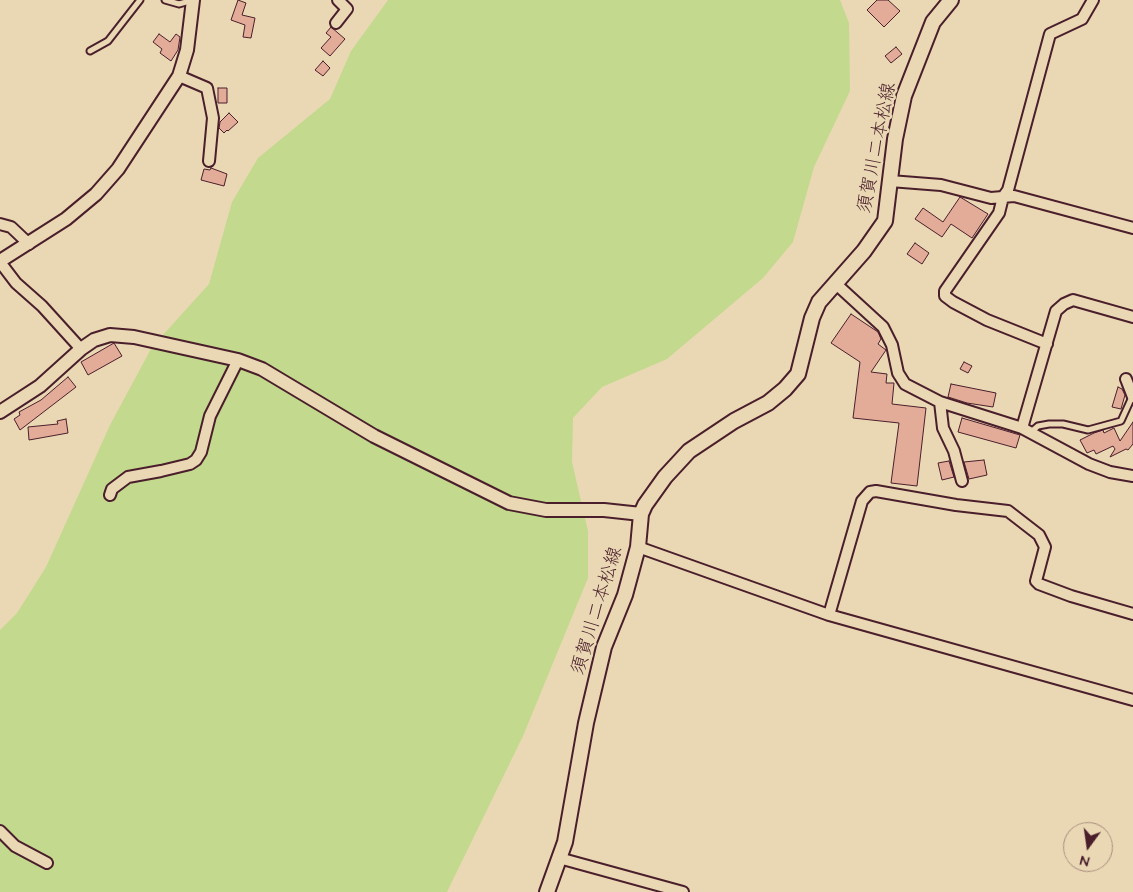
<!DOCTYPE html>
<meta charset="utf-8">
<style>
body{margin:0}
#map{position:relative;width:1133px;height:892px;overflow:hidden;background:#ead8b5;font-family:"Architects Daughter",sans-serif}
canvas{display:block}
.north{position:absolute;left:1063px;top:822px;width:50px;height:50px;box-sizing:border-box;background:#ead8b5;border:1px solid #aa8e7e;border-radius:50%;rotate:194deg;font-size:14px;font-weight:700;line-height:20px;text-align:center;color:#4a1f2b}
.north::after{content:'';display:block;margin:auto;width:18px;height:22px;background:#4a1f2b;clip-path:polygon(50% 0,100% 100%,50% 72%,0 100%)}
</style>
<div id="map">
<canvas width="1133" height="892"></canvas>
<div class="north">N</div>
</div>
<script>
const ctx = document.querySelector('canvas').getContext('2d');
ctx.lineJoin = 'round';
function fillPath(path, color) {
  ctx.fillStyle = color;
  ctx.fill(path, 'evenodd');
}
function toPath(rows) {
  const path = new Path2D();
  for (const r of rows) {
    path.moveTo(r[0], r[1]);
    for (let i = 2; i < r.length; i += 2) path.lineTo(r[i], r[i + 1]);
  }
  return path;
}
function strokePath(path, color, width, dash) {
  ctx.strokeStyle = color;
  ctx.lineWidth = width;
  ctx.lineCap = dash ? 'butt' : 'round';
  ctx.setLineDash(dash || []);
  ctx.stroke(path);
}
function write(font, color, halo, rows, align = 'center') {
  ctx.font = font + ' "Architects Daughter","Klee One",sans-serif';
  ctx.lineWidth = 5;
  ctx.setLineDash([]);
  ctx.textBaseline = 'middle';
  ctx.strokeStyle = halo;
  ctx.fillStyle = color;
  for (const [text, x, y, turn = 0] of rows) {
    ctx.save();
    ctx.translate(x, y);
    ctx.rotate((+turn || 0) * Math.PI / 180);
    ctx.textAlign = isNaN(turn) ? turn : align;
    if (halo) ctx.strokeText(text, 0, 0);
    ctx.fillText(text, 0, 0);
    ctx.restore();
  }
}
fillPath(toPath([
 [388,0,840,0,849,23,850,91,814,167,793,242,763,278,667,359,602,387,573,418,572,462,588,531,588,578,523,736,447,892,0,892,0,630,17,613,46,567,110,425,152,347,209,284,232,202,258,158,330,99,351,51]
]), '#c3d98e');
const building = toPath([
 [238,0,246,3,242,15,255,18,251,38,243,37,245,25,231,20,238,0],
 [877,0,888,0,900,11,884,27,867,10,877,0],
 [331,27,345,39,330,56,321,48,331,37,326,33,331,27],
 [159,34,170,42,176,34,180,37,178,50,171,61,160,53,162,49,153,42,159,34],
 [896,47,902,54,891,63,885,56,896,47],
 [323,61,330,68,323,76,315,70,323,61],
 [218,88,227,88,227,103,218,103,218,88],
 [229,113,238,122,228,131,227,130,224,133,219,128,220,122,229,113],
 [211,168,227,174,224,186,201,180,204,169,210,170,211,168],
 [960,197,988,214,972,238,951,224,942,237,915,219,923,208,943,222,960,197],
 [915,243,929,253,922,264,907,254,915,243],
 [851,314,878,332,881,339,878,344,886,350,871,372,887,374,886,383,894,383,892,404,926,408,917,486,891,483,899,423,853,418,860,362,831,343,851,314],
 [114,343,122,356,88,375,81,362,114,343],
 [964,362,972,366,968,373,960,369,964,362],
 [68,377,76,387,20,430,14,419,20,415,19,412,41,400,68,377],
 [951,384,996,393,993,407,967,403,948,397,951,384],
 [1118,387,1122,389,1125,395,1121,409,1112,407,1118,387],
 [962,418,1020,435,1016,448,958,432,962,418],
 [66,419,68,433,29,440,28,427,58,424,57,421,66,419],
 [1133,422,1133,444,1128,450,1126,449,1110,457,1115,449,1113,446,1096,454,1094,450,1087,453,1080,440,1094,433,1103,430,1104,433,1114,428,1120,441,1133,422],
 [984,460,987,475,969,479,964,462,984,460],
 [949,461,954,477,942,480,938,463,949,461]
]);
fillPath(building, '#e2ac99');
strokePath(building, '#4a1f2b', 1);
const service = toPath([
 [165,0,179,4,193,0],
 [90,51,108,41,140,0],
 [1031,432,1038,426,1049,424,1063,424,1088,430,1121,421,1132,397]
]);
const minor = toPath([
 [336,23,347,9,338,0],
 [179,76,207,88,213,118,209,161],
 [890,181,941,185,991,198,1014,196,1133,228],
 [0,224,11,227,29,244],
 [0,262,16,283,42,306,81,349],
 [835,283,883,327,892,345,898,373,905,384,940,402,1022,428,1089,464,1110,472,1133,476],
 [1047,344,987,320,953,302,945,296,945,291,999,213,1003,197,1008,190,1050,34,1082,19,1093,0],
 [1126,379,1133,397],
 [940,402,943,428,954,451,962,481],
 [1022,428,1056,311,1064,304,1073,300,1133,317],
 [110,495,112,489,128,477,161,471,190,464,196,460,201,452,210,416,238,360],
 [638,547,829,615,1133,700],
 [829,615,862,501,870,492,876,491,956,505,1008,511,1039,535,1045,547,1036,581,1039,584,1071,596,1133,614],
 [0,831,15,846,47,863],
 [559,858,683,892]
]);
const tertiary = toPath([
 [0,261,66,219,96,194,118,169,179,76,187,50,193,0],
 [0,412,40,386,81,349,94,340,110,335,134,337,238,360,262,369,374,436,509,503,546,510,604,510,641,514]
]);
const secondary = toPath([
 [547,892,565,842,586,723,604,647,625,595,638,547,641,514,645,505,665,477,689,451,734,421,768,403,785,389,798,374,812,318,819,302,864,251,885,221,895,139,904,96,933,22,951,0]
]);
strokePath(service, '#4a1f2b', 9);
strokePath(minor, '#4a1f2b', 14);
strokePath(tertiary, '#4a1f2b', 16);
strokePath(secondary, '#4a1f2b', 18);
strokePath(service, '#ead8b5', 5);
strokePath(minor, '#ead8b5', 10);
strokePath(tertiary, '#ead8b5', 12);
strokePath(secondary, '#ead8b5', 14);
write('19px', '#4a1f2b', '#ead8b5', [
 ["須賀川二本松線",878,148,-79],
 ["須賀川二本松線",598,611,-73]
]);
</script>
